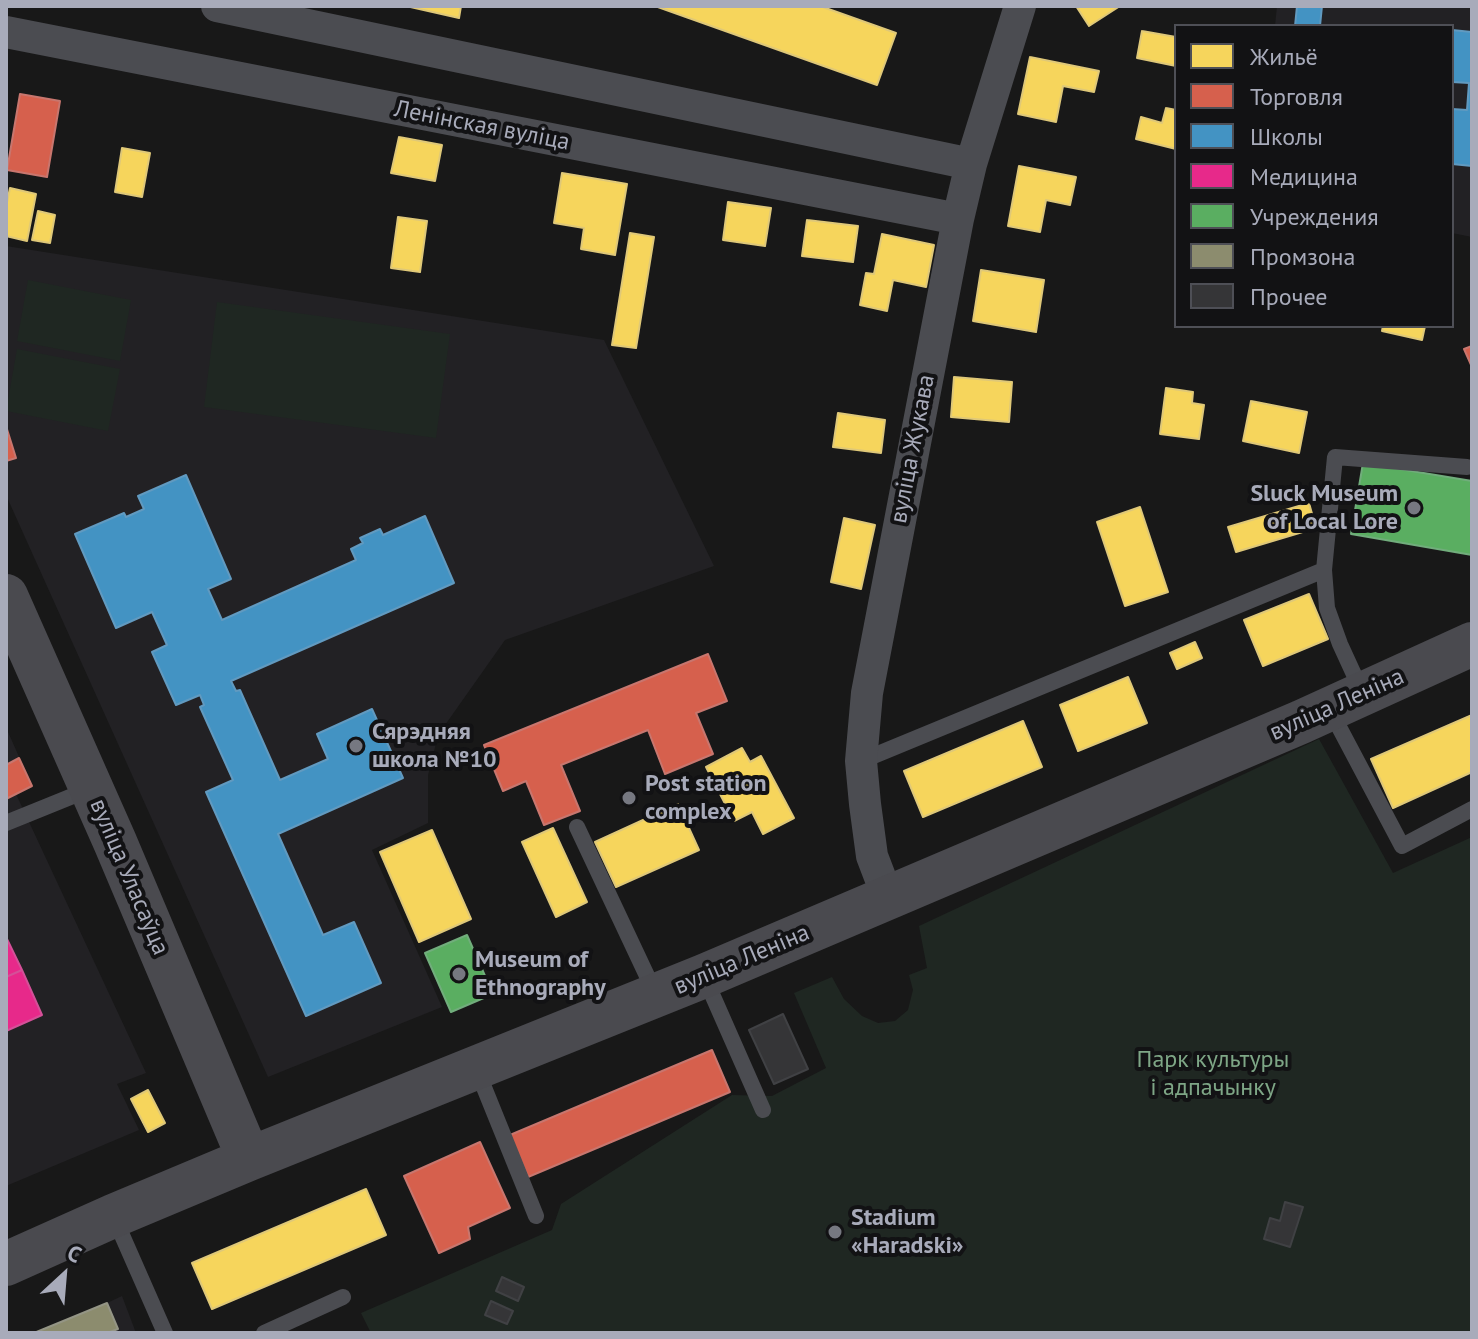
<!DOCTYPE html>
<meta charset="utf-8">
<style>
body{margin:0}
#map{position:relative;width:1478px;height:1339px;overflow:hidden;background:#181818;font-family:"PT Sans",sans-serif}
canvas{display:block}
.frame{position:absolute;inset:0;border:8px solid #a8abba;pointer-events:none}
.legend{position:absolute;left:1174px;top:24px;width:280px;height:304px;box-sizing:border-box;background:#121214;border:2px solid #4e4f56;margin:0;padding:10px 14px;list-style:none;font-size:24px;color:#a8abba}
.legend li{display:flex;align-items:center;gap:16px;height:40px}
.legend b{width:40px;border:2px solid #4e4f56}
.north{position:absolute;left:24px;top:1235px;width:80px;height:80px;-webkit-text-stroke:6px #121214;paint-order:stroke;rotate:26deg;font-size:22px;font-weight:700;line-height:32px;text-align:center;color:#a8abba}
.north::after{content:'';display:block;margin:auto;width:28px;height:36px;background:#a8abba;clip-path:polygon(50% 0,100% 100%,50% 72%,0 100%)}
</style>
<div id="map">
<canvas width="1478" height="1339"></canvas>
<div class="frame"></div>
<ul class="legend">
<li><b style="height:22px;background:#f6d55c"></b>Жильё</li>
<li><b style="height:22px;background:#d6604d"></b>Торговля</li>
<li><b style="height:22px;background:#4393c3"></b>Школы</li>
<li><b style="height:22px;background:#e7298a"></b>Медицина</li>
<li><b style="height:22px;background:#5aae61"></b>Учреждения</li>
<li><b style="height:22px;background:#8c8c6e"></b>Промзона</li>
<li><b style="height:22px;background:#353537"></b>Прочее</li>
</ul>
<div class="north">С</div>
</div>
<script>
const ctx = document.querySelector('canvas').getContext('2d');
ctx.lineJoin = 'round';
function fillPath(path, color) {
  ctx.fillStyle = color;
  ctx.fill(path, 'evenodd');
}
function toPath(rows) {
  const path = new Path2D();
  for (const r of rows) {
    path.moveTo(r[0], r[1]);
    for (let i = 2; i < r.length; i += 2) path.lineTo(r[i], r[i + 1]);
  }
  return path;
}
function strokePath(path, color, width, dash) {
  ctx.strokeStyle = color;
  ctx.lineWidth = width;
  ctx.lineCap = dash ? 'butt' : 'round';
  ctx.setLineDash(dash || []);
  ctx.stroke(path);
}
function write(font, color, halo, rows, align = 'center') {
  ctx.font = font + ' "PT Sans",sans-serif';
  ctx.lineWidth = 8;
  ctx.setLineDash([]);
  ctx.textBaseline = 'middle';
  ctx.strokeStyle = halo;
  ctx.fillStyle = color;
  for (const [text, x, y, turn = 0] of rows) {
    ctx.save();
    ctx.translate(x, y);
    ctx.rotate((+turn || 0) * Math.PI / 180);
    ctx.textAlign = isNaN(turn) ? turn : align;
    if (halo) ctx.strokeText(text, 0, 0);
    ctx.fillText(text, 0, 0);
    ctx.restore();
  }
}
fillPath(toPath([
 [1277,6,1472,6,1472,237,1452,233,1452,26,1275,26],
 [6,246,604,340,714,566,505,640,438,735,428,775,428,823,372,850,442,1007,268,1077,6,495],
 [8,732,32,786,16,794,146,1073,117,1084,139,1130,6,1186],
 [122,1296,136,1333,34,1333,107,1303]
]), '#222124');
fillPath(toPath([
 [28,280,131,300,120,361,17,341],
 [217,302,450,334,436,438,204,407],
 [17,349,120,369,108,431,6,411],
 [1319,739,1393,873,1472,837,1472,1333,371,1333,361,1313,552,1230,561,1204,732,1095,772,1096,826,1068,794,993,832,977,844,999,862,1016,878,1023,895,1021,908,1010,913,990,909,975,927,968,919,926]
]), '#1f2722');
const homes = toPath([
 [406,6,461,6,459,18,406,6],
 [655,6,820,6,896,33,877,85,655,6],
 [1076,6,1120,6,1089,26,1076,6],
 [1142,31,1176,37,1176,66,1137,58,1142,31],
 [1030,57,1099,71,1094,92,1063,86,1056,122,1018,114,1030,57],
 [1166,108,1176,110,1176,149,1136,139,1141,117,1162,123,1166,108],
 [399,137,442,145,435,181,391,173,399,137],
 [122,148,150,153,142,197,115,192,122,148],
 [1019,166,1076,177,1070,205,1046,200,1040,232,1008,226,1019,166],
 [562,173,627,184,615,255,581,249,584,228,554,223,562,173],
 [10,188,36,194,27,241,6,236,6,207,10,188],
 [728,202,771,208,765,246,723,240,728,202],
 [38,211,55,215,50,243,32,240,38,211],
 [398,217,427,221,420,272,391,268,398,217],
 [807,220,858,226,853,262,802,256,807,220],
 [630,233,654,237,636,348,612,345,630,233],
 [882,234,934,245,926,287,893,280,887,311,860,305,866,273,874,274,882,234],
 [981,270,1044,280,1036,332,973,321,981,270],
 [1383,326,1425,326,1422,340,1382,331,1383,326],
 [954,377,1012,382,1009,422,951,417,954,377],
 [1166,388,1193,392,1192,403,1204,405,1199,439,1160,434,1166,388],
 [1251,401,1307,412,1299,453,1243,441,1251,401],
 [838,413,885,420,881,453,833,447,838,413],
 [1309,503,1316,528,1236,552,1228,527,1309,503],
 [1140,507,1168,592,1125,606,1097,522,1140,507],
 [844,518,875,525,861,589,831,582,844,518],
 [1309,594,1328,639,1263,666,1244,620,1309,594],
 [1195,642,1202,658,1177,669,1170,653,1195,642],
 [1128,677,1147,723,1078,751,1060,705,1128,677],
 [1472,715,1472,772,1393,808,1371,759,1472,715],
 [1023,721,1042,767,923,817,904,771,1023,721],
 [742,748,750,762,761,756,794,818,763,834,752,812,734,821,706,767,742,748],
 [678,804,699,850,616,887,595,842,678,804],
 [553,828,587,902,556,917,522,842,553,828],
 [432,830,471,919,419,942,380,852,432,830],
 [148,1090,165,1123,148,1132,131,1099,148,1090],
 [366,1189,386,1235,212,1309,192,1263,366,1189]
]);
fillPath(homes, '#f6d55c');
strokePath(homes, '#dfc878', 2);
const shops = toPath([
 [20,94,60,101,47,177,7,170,20,94],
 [1472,346,1472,367,1464,349,1472,346],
 [6,426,16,458,6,461,6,426],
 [708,654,727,701,696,713,713,754,665,774,648,730,561,765,580,811,544,825,526,781,503,791,484,745,708,654],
 [19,758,32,786,6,799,6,765,19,758],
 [712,1050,730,1092,528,1177,510,1135,712,1050],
 [480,1142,510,1208,468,1227,470,1239,439,1253,404,1176,480,1142]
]);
fillPath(shops, '#d6604d');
strokePath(shops, '#c8766e', 2);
const schools = toPath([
 [1297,6,1322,6,1320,26,1295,26,1297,6],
 [1452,30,1472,32,1472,166,1452,164,1452,109,1467,110,1469,83,1452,82,1452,30],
 [186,475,231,579,208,589,222,620,356,560,351,549,363,543,360,538,380,529,383,535,425,516,454,583,231,681,236,691,240,690,280,780,328,759,317,734,372,709,403,778,278,834,323,935,354,922,381,983,306,1016,206,792,233,780,200,707,204,705,200,695,176,705,152,652,167,645,152,612,116,628,75,534,124,513,126,517,144,509,138,496,186,475]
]);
fillPath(schools, '#4393c3');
strokePath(schools, '#619ac0', 2);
const health = toPath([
 [6,937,22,970,6,977,6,937],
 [22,970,42,1015,6,1031,6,977,22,970]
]);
fillPath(health, '#e7298a');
strokePath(health, '#d45098', 2);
const public = toPath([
 [1363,463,1472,481,1472,555,1351,534,1363,463],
 [467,935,493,994,451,1012,425,953,467,935]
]);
fillPath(public, '#5aae61');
strokePath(public, '#71ad7c', 2);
const industry = toPath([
 [107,1303,118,1329,107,1333,34,1333,107,1303]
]);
fillPath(industry, '#8c8c6e');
strokePath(industry, '#949585', 2);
const building = toPath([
 [783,1014,808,1069,774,1084,749,1030,783,1014],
 [1285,1202,1303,1207,1290,1247,1264,1239,1270,1218,1280,1221,1285,1202],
 [502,1277,524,1287,518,1301,496,1291,502,1277],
 [491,1301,513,1311,507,1324,485,1315,491,1301]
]);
fillPath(building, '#353537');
strokePath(building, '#404144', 2);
strokePath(toPath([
 [1362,692,1340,644,1327,608,1324,570,1335,457,1467,467],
 [1330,710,1402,846,1472,809],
 [861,761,1324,570],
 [6,823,90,789],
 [577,827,656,995],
 [704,976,763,1110],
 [477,1070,536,1216],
 [114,1217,165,1333],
 [264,1333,343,1297]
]), '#4b4c51', 16);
strokePath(toPath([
 [217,6,971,164],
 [6,32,958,219],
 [888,898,872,856,865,804,861,761,867,693,958,219,971,164,1020,6]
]), '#4b4c51', 32);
strokePath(toPath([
 [6,596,115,842,249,1159],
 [6,1264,113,1216,249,1159,704,976,1301,722,1472,644]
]), '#4a4a4f', 44);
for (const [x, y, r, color] of [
 [1414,508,8,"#767881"],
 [356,746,8,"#767881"],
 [629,798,8,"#767881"],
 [459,974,8,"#767881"],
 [835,1232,8,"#767881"]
]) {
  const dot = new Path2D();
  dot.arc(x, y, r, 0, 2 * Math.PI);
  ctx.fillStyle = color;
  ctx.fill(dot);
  strokePath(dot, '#121214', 3);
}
write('24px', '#a8abba', '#121214', [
 ["Ленінская вуліца",482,126,11],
 ["вуліца Жукава",913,449,-79],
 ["вуліца Леніна",1337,705,-24],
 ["вуліца Уласаўца",129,877,67],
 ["вуліца Леніна",742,960,-23]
]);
write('bold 24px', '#a8abba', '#121214', [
 ["Sluck Museum",1398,494,"right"],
 ["of Local Lore",1398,522,"right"],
 ["Сярэдняя",372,732],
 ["школа №10",372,760],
 ["Post station",645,784],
 ["complex",645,812],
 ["Museum of",475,960],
 ["Ethnography",475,988],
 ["Stadium",851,1218],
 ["«Haradski»",851,1246]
], 'left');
write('24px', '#7ea686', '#121214', [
 ["Парк культуры",1213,1060],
 ["і адпачынку",1213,1088]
]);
</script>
